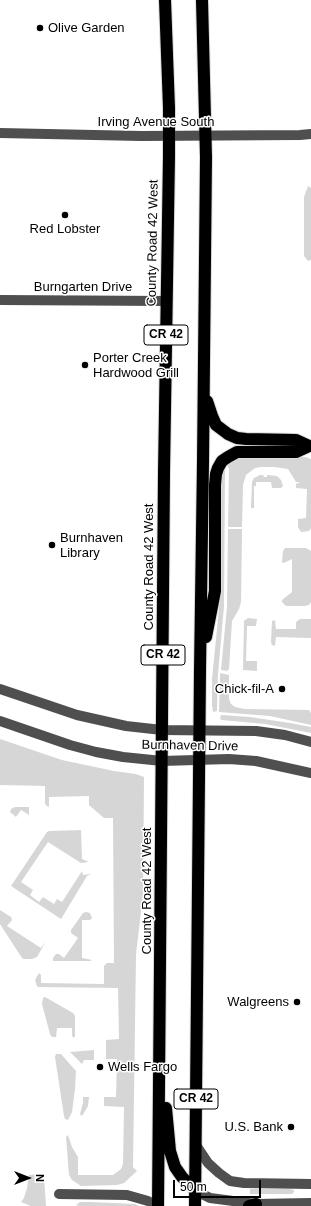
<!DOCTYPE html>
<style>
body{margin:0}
#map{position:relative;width:311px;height:1206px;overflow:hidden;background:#fff;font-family:Arial,sans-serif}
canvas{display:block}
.north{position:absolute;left:8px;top:1158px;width:40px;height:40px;-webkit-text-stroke:3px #fff;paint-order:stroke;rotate:90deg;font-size:11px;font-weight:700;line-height:16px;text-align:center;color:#000}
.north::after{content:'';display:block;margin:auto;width:14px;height:18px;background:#000;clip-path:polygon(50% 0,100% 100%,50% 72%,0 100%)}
.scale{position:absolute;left:173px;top:1180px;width:88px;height:18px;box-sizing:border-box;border:2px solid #000;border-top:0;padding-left:5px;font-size:12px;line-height:14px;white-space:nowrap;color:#000;-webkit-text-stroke:3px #fff;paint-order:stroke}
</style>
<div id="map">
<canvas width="311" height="1206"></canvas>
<div class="north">N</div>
<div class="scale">50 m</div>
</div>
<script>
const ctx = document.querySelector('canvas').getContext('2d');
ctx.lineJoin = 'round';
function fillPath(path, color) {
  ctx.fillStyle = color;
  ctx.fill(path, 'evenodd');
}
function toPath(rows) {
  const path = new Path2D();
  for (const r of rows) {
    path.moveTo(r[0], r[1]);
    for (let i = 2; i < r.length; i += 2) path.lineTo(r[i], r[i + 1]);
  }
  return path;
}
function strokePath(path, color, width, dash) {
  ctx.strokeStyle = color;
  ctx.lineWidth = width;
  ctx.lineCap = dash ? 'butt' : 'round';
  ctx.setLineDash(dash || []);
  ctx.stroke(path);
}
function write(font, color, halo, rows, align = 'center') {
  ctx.font = font + ' Arial,sans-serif';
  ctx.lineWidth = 3;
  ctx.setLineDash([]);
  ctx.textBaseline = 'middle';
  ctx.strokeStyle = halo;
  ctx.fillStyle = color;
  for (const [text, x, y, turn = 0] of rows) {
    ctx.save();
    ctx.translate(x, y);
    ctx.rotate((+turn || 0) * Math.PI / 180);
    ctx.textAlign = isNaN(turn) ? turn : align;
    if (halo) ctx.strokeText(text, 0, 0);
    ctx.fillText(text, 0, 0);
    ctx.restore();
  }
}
fillPath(toPath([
 [308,186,311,188,311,260,308,261,304,256,304,197],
 [243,455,305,457,311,459,311,528,309,531,301,532,298,527,298,519,306,518,307,489,296,488,296,484,300,482,296,482,288,469,274,467,261,467,255,468,246,475,243,485,242,527,228,527,229,469,227,464],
 [225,466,224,606,218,674,217,711,213,712,212,705,212,679,219,609,221,477],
 [260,475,263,475,264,477,267,477,267,475,277,476,281,480,283,486,281,488,272,488,271,482,256,482,256,486,254,486,254,508,251,508,252,482,254,478],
 [228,529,242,529,242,534,241,602,239,609,232,621,229,669,227,671,221,670,227,607],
 [285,548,306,548,311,551,311,602,309,605,305,606,286,606,282,602,282,600,292,592,292,559,284,563,282,562,283,551],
 [248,618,257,619,256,626,247,626,246,661,257,661,257,671,243,670,244,623,244,621],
 [300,619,311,619,311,638,276,637,275,646,272,645,271,642,272,621,275,620,276,629,296,629,296,622],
 [220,673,229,675,229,699,231,704,235,707,245,709,309,710,311,713,311,725,270,716,219,712],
 [221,715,250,717,290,723,311,727,311,733,265,724,222,720,220,719],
 [0,739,62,760,114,771,136,774,144,777,143,895,136,954,133,1167,137,1171,124,1183,117,1185,81,1186,72,1180,69,1175,66,1137,68,1135,72,1147,78,1157,78,1175,113,1175,121,1169,123,1164,124,1107,104,1106,104,1097,116,1097,117,1059,106,1059,106,1040,119,1039,118,988,38,987,37,986,35,980,39,973,41,975,41,983,104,984,104,966,107,963,114,963,113,818,104,818,89,805,89,796,49,797,49,807,47,806,45,804,45,786,0,785],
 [15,807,29,807,29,815,21,810,16,817,10,812,11,809],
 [81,830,82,859,89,862,81,863,48,842,21,882,33,890,30,895,35,899,39,902,43,897,54,904,57,899,62,902,82,871,83,875,91,874,87,876,61,919,11,886,47,832,49,831],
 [0,910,11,917,12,920,7,926,41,948,46,941,37,957,32,959,23,959,20,955,0,924],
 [86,912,90,913,92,918,90,920,82,920,82,958,92,960,90,961,53,961,53,958,56,954,59,954,64,958,78,938,71,933,71,930,83,913],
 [45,997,73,1013,75,1016,75,1036,74,1038,72,1036,72,1028,57,1028,56,1037,52,1037,50,1034,42,1004,43,998],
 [94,1050,94,1060,84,1060,82,1064,70,1052],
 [56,1054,61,1054,76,1071,75,1089,72,1112,68,1120,65,1119,64,1116,55,1057],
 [83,1097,89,1097,88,1106,82,1116,80,1114,83,1103],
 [39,1174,41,1177,44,1177,46,1206,31,1206,21,1202,24,1198,27,1188,29,1175],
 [250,1189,290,1189,294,1190,294,1192,292,1194,250,1194],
 [80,1202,90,1202,135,1204,139,1206,79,1206,76,1205]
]), '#d6d6d6');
const highway = toPath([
 [207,401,212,416,216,425,228,434,237,438,246,439,296,440,309,446],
 [206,637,215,591,215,485,216,474,218,468,222,461,228,457,237,452,296,452,309,446],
 [166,1108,170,1151,175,1167,182,1177,196,1191],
 [158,1206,164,472,169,156,169,108,165,0],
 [195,1206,200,670,203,462,206,157,202,0],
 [249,1206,256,1204]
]);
strokePath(highway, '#dbdbdb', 14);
strokePath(toPath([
 [0,133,141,136,300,135,311,134],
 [0,300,167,301],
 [0,689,77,715,126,726,162,730,256,731,285,735,311,742],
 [0,721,70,745,96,752,123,757,162,761,229,759,256,761,311,773],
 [196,1145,208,1163,219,1173,230,1181,244,1183,311,1184],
 [196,1191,210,1198,256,1204,311,1203],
 [59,1194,127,1195,148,1201,157,1206]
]), '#4f4f4f', 10);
strokePath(highway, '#000', 12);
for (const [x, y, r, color] of [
 [40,28,4,"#000"],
 [65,215,4,"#000"],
 [85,365,4,"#000"],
 [52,545,4,"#000"],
 [282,689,4,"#000"],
 [297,1002,4,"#000"],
 [100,1067,4,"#000"],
 [291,1127,4,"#000"]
]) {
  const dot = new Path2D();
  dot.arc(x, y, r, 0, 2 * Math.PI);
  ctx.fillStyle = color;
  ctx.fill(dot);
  strokePath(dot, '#fff', 1.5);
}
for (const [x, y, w] of [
 [166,335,44],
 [163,655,44],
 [196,1099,44]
]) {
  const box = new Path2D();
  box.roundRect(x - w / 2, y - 10, w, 20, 3);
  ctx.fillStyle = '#fff';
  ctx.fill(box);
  strokePath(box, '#000', 1);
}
write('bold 12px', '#000', null, [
 ["CR 42",166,335],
 ["CR 42",163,655],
 ["CR 42",196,1099]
]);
write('13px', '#000', '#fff', [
 ["Olive Garden",48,28],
 ["Red Lobster",65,229,"center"],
 ["Porter Creek",93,358],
 ["Hardwood Grill",93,373],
 ["Burnhaven",60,538],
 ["Library",60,553],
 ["Chick-fil-A",274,689,"right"],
 ["Walgreens",289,1002,"right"],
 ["Wells Fargo",108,1067],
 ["U.S. Bank",283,1127,"right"]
], 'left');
write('13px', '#000', '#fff', [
 ["Irving Avenue South",156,122],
 ["County Road 42 West",153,243,-89],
 ["Burngarten Drive",83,287],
 ["County Road 42 West",149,567,-90],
 ["Burnhaven Drive",190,746,1],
 ["County Road 42 West",147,891,-90]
]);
</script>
